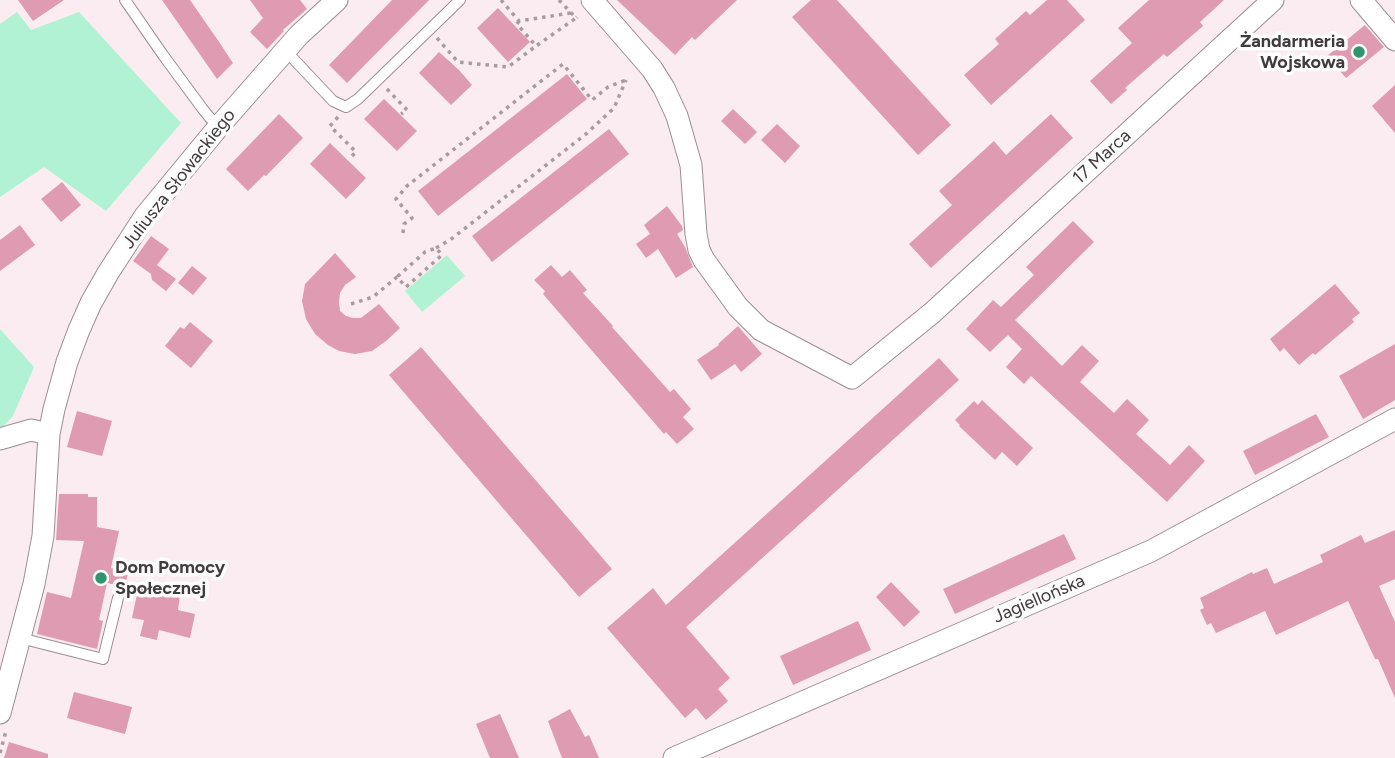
<!DOCTYPE html>
<meta charset="utf-8">
<style>
body{margin:0}
canvas{display:block;background:#faecf0}
</style>
<canvas width="1395" height="758"></canvas>
<script>
const ctx = document.querySelector('canvas').getContext('2d');
ctx.lineJoin = 'round';
function fillPath(path, color) {
  ctx.fillStyle = color;
  ctx.fill(path, 'evenodd');
}
function toPath(rows) {
  const path = new Path2D();
  for (const r of rows) {
    path.moveTo(r[0], r[1]);
    for (let i = 2; i < r.length; i += 2) path.lineTo(r[i], r[i + 1]);
  }
  return path;
}
function strokePath(path, color, width, dash) {
  ctx.strokeStyle = color;
  ctx.lineWidth = width;
  ctx.lineCap = dash ? 'butt' : 'round';
  ctx.setLineDash(dash || []);
  ctx.stroke(path);
}
function write(font, color, halo, rows, align = 'center') {
  ctx.font = font + ' Figtree,sans-serif';
  ctx.lineWidth = 7;
  ctx.setLineDash([]);
  ctx.textBaseline = 'middle';
  ctx.strokeStyle = halo;
  ctx.fillStyle = color;
  for (const [text, x, y, turn = 0] of rows) {
    ctx.save();
    ctx.translate(x, y);
    ctx.rotate((+turn || 0) * Math.PI / 180);
    ctx.textAlign = isNaN(turn) ? turn : align;
    if (halo) ctx.strokeText(text, 0, 0);
    ctx.fillText(text, 0, 0);
    ctx.restore();
  }
}
fillPath(toPath([
 [17,12,31,30,79,12,181,123,106,211,44,167,0,197,0,24],
 [447,255,465,276,422,312,405,291],
 [0,329,34,367,13,416,0,430]
]), '#b1f2d4');
fillPath(toPath([
 [18,0,64,0,33,21],
 [162,0,190,0,217,39,233,63,217,79],
 [250,0,300,0,307,9,283,30,284,31,267,49,250,32,263,18],
 [392,0,429,0,347,83,329,65],
 [617,0,737,0,695,40,692,37,675,55],
 [811,0,837,0,951,125,918,155,792,17],
 [1047,0,1067,0,1085,20,991,105,964,75,999,44,995,39,1026,11,1030,15],
 [1149,0,1224,0,1200,22,1203,26,1167,57,1164,54,1125,88,1127,90,1111,104,1090,81,1132,43,1118,28],
 [498,8,530,42,508,62,477,28],
 [1365,25,1384,47,1346,78,1327,56],
 [439,52,459,70,472,85,451,105,419,73],
 [567,74,587,99,438,216,418,191],
 [1395,85,1395,133,1372,106],
 [384,99,417,131,397,151,364,119],
 [733,109,757,132,745,144,721,121],
 [279,114,303,138,266,176,264,175,248,191,226,169],
 [1051,114,1073,138,931,268,909,244,952,205,939,191,994,141,1006,155],
 [777,124,800,146,785,163,761,140],
 [609,129,629,154,492,262,472,236],
 [330,143,366,178,346,199,310,164],
 [62,182,81,205,61,222,41,199],
 [667,206,682,226,683,230,677,234,685,247,693,267,676,278,658,249,646,258,636,244,650,234,644,225],
 [1073,221,1094,242,1015,320,1062,366,1082,345,1099,361,1080,382,1114,413,1127,399,1149,420,1136,434,1170,465,1189,445,1205,461,1167,502,1031,376,1024,384,1006,367,1022,349,1008,335,990,352,966,329,993,300,1001,307,1034,275,1026,267],
 [20,225,35,245,0,271,0,240],
 [151,236,169,249,157,265,176,279,166,291,152,280,151,274,133,261],
 [335,253,356,277,345,285,340,293,339,302,340,311,346,316,353,318,361,318,379,304,400,328,386,341,372,351,355,354,339,351,328,345,315,334,306,319,302,301,305,284],
 [551,265,562,277,570,270,587,290,583,293,613,326,612,327,670,392,674,389,691,409,683,417,694,429,677,444,666,432,664,434,543,294,545,291,534,280],
 [192,266,207,278,193,295,178,283],
 [1335,284,1360,313,1352,319,1354,322,1315,355,1313,353,1299,365,1284,348,1280,352,1270,339],
 [190,322,213,341,191,368,165,346,180,327,184,329],
 [738,326,762,354,741,372,735,364,711,380,697,360,719,345,718,344],
 [1395,344,1395,400,1363,419,1339,376],
 [421,347,612,569,579,597,389,375],
 [939,358,959,380,686,627,730,678,718,689,728,701,706,720,696,708,685,718,607,628,653,588,666,605],
 [982,400,1033,448,1017,466,1002,452,995,460,959,426,960,425,955,420,974,401,978,405],
 [77,411,112,421,102,456,67,447],
 [1316,414,1329,437,1255,475,1243,451],
 [59,494,88,494,88,497,97,497,97,527,119,531,111,568,128,572,125,587,107,583,99,620,103,621,97,649,37,634,47,592,71,598,84,541,56,540],
 [1395,530,1395,579,1379,586,1395,622,1395,698,1378,659,1375,659,1348,601,1276,635,1265,611,1216,633,1211,623,1207,625,1200,610,1204,608,1200,598,1252,572,1253,574,1267,568,1274,584,1323,562,1320,555,1361,535,1365,543],
 [1064,534,1076,559,955,614,943,589],
 [891,582,920,612,904,627,876,597],
 [139,585,180,595,178,610,195,614,190,638,159,630,157,640,140,636,144,620,132,618],
 [858,621,871,650,793,685,780,656],
 [74,692,132,707,125,734,67,718],
 [570,709,585,737,589,735,599,758,562,758,548,721],
 [500,714,519,758,490,758,476,724],
 [9,742,48,754,48,758,4,758]
]), '#df9bb1');
const lane = toPath([
 [125,0,163,55,202,108,210,118,220,125],
 [285,50,333,101,346,107,358,99,460,0],
 [20,638,103,659,118,598]
]);
const street = toPath([
 [592,0,652,69,664,88,677,116,691,165,696,234,699,250,704,260,738,307,761,330,852,378,932,313,1273,0],
 [1361,0,1395,40],
 [0,439,31,430,49,434],
 [0,713,34,584,43,536,49,434,54,409,67,362,79,330,91,303,108,273,145,216,220,125,299,35,337,0],
 [674,758,1151,551,1395,419]
]);
strokePath(lane, '#9b8e92', 12);
strokePath(street, '#9b8e92', 23);
strokePath(toPath([
 [501,0,519,21,571,13],
 [559,0,576,18,577,17],
 [519,21,517,24,536,46,576,18],
 [437,38,458,62,508,67,536,46],
 [387,89,407,110,401,114],
 [338,117,330,126,356,152,350,158],
 [403,233,404,224,412,218,396,199,407,186,563,64,592,100,608,87,626,80],
 [436,248,450,240,586,134,614,108,626,80],
 [351,304,373,297,397,277,406,287,442,255,436,248,425,252,397,277],
 [0,753,6,731]
]), '#a79da0', 3.5, [3.5, 5]);
strokePath(lane, '#fff', 10);
strokePath(street, '#fff', 21);
for (const [x, y, r, color] of [
 [1359,52,7,"#30946f"],
 [101,578,7,"#30946f"]
]) {
  const dot = new Path2D();
  dot.arc(x, y, r, 0, 2 * Math.PI);
  ctx.fillStyle = color;
  ctx.fill(dot);
  strokePath(dot, '#fdfdfd', 2.5);
}
write('bold 18px', '#403b3c', '#fdfdfd', [
 ["Żandarmeria",1345,42],
 ["Wojskowa",1345,63],
 ["Dom Pomocy",115,568,"left"],
 ["Społecznej",115,589,"left"]
], 'right');
write('18px', '#403b3c', '#fdfdfd', [
 ["17 Marca",1102,157,-42],
 ["Juliusza Słowackiego",179,179,-52],
 ["Jagiellońska",1039,599,-23]
]);
</script>
